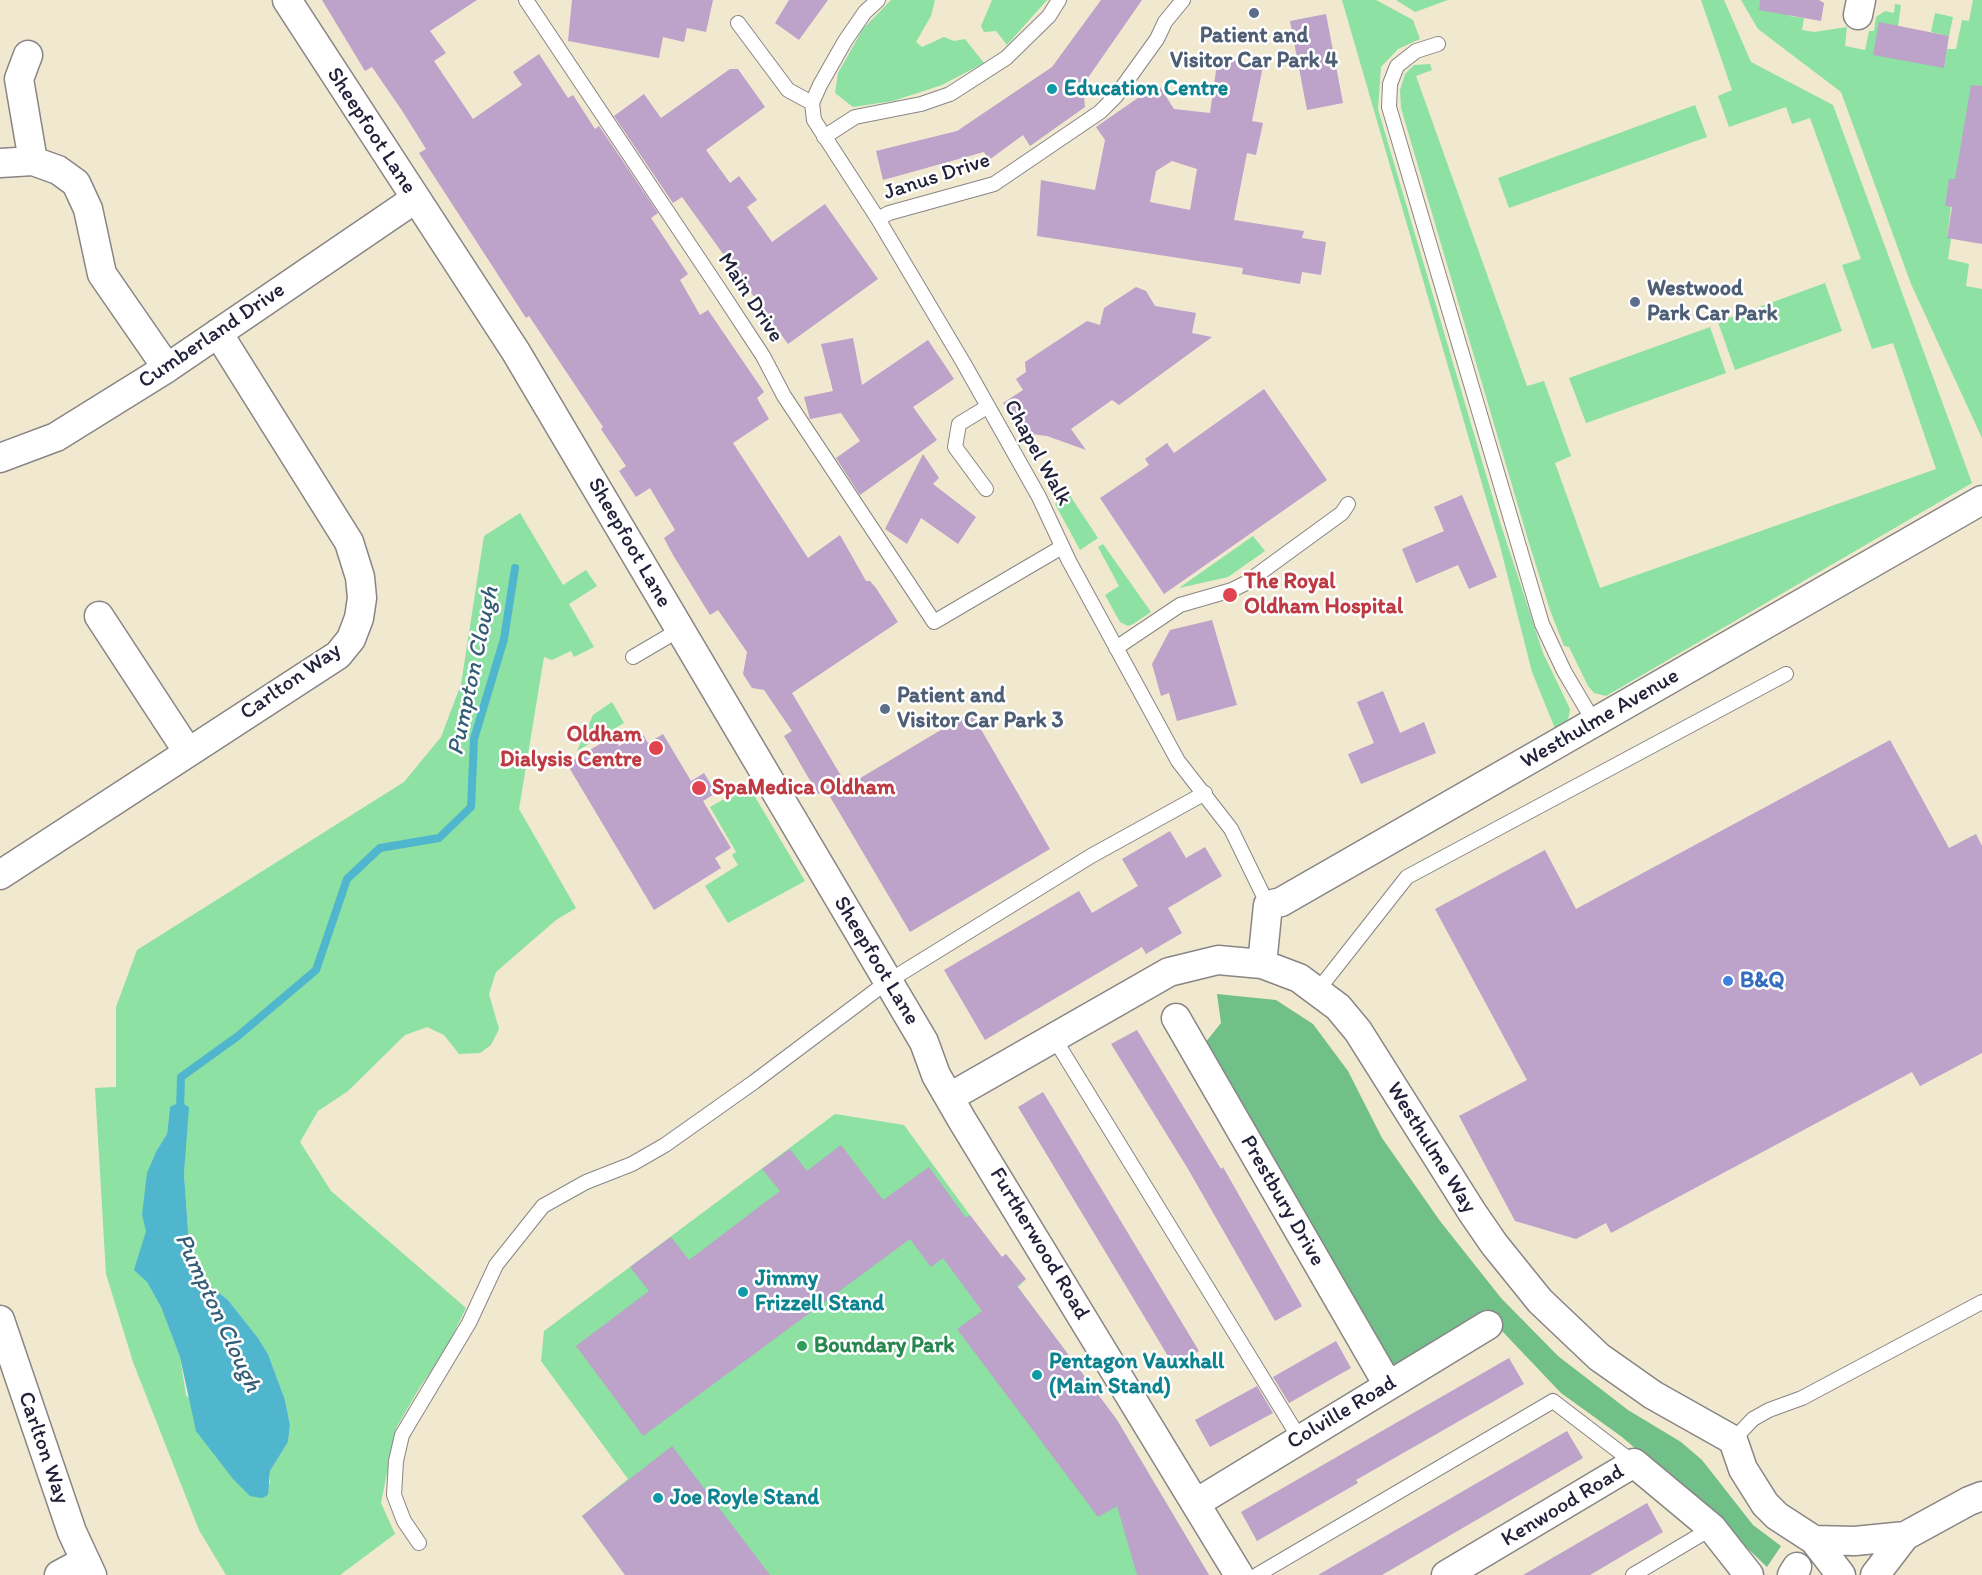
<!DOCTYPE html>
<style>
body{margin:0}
canvas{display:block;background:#f0e8cf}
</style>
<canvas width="1982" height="1575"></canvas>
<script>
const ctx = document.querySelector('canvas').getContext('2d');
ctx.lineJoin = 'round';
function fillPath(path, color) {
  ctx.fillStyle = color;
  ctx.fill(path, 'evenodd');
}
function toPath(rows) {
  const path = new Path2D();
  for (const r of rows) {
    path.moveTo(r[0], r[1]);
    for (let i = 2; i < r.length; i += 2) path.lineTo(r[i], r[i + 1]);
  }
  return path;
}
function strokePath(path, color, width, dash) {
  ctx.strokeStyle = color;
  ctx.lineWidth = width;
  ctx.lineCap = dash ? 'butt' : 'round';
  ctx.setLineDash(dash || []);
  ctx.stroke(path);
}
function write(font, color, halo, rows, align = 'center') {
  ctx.font = font + ' Itim,sans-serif';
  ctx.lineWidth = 5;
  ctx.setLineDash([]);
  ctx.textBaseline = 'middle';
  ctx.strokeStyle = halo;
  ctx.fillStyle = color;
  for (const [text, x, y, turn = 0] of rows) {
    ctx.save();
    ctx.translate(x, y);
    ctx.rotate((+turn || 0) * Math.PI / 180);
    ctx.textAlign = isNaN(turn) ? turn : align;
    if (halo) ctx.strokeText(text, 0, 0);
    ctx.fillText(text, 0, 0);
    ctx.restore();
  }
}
fillPath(toPath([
 [891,0,935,0,931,16,916,42,922,47,944,37,954,41,965,39,984,63,942,85,893,101,853,107,835,93,838,73,863,29],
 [992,0,1047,0,1007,45,996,31,984,32,981,26],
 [1342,0,1376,0,1413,20,1420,39,1398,49,1381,67,1378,109,1500,522,1543,653,1570,709,1568,720,1556,731,1532,672,1500,546],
 [1396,0,1448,0,1415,12],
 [1701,0,1724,0,1751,62,1833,105,1972,483,1606,696,1594,693,1588,686,1569,647,1564,646,1550,610,1529,543,1401,108,1400,90,1405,74,1414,65,1430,64,1432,70,1416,76,1527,386,1544,381,1571,456,1555,463,1600,588,1936,469,1893,343,1872,349,1842,265,1861,259,1810,118,1792,124,1786,107,1729,127,1718,96,1732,90],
 [1741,0,1791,0,1789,16,1804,18,1802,30,1814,32,1847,27,1845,46,1865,50,1869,31,1874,31,1876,17,1885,11,1894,13,1895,4,1901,5,1898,26,1944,67,1947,49,1956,49,1962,20,1969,21,1973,0,1982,0,1982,114,1955,179,1950,179,1945,206,1951,207,1947,237,1951,239,1948,259,1969,264,1966,286,1982,289,1982,438,1911,284,1841,92,1758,29],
 [1935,13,1953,17,1949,36,1931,32],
 [1695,105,1707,137,1509,208,1498,178],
 [1825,283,1842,331,1735,370,1718,322],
 [1710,327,1726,373,1586,423,1569,378],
 [1069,494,1098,538,1080,550,1055,504],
 [520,513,563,585,586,570,597,586,569,604,594,647,574,657,571,651,552,660,544,657,519,809,576,908,556,920,496,972,489,994,499,1029,491,1045,480,1053,459,1054,444,1035,427,1027,405,1035,348,1091,318,1111,300,1142,331,1191,466,1308,444,1353,420,1387,396,1428,381,1503,395,1534,340,1575,226,1575,199,1530,133,1362,106,1274,95,1088,116,1087,116,1007,137,950,404,782,441,737,461,684,484,536],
 [170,1107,188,1107,184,1174,189,1244,194,1264,204,1281,228,1300,258,1338,268,1354,285,1400,290,1425,288,1442,270,1471,270,1484,186,1395,180,1357,161,1307,147,1282,135,1270,146,1231,157,1150,167,1134],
 [1253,536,1265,551,1228,577,1179,588],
 [1103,544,1151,612,1133,624,1128,626,1120,622,1105,595,1119,586,1098,547],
 [612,702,624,723,577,751,593,715],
 [748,785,805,881,728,923,705,886,738,865,732,855,736,852,710,807],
 [835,1114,904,1125,980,1229,999,1259,1006,1254,1026,1279,1018,1287,1117,1420,1209,1575,625,1575,582,1516,628,1479,541,1361,544,1331]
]), '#8ce1a3');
fillPath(toPath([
 [1217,994,1276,1000,1313,1024,1348,1071,1382,1138,1440,1221,1501,1298,1558,1356,1628,1410,1681,1442,1702,1460,1753,1525,1781,1546,1767,1567,1714,1516,1622,1437,1561,1393,1483,1311,1388,1369,1201,1048,1221,1023]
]), '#71bf89');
fillPath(toPath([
 [180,1102,189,1107,184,1174,189,1244,194,1263,204,1281,228,1300,258,1338,268,1354,285,1400,290,1425,288,1442,270,1471,268,1495,262,1498,250,1496,233,1479,196,1431,180,1357,161,1307,147,1282,134,1270,146,1231,142,1215,147,1173,157,1150,167,1134,170,1107]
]), '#50b6ce');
strokePath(toPath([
 [180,1112,181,1077,238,1036,316,970,347,879,380,848,439,838,471,807,474,739,504,639,515,568]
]), '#50b6ce', 8);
fillPath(toPath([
 [322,0,477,0,430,31,446,53,434,61,473,119,522,85,513,72,539,54,568,98,573,95,595,129,599,126,658,213,651,218,688,274,680,280,700,315,708,310,764,392,757,398,769,419,733,443,808,558,840,535,866,581,870,581,876,588,898,622,792,693,847,786,971,712,1050,849,910,932,826,790,818,794,784,736,792,731,764,690,752,688,743,674,747,652,718,610,710,615,673,555,664,538,675,530,650,488,636,497,619,471,626,466,601,429,603,427,529,316,526,318,419,153,426,149,403,112,372,67,365,71],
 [572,0,713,0,706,32,687,28,684,42,663,37,659,58,568,41],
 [789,0,828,0,799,40,775,23],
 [1101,0,1142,0,1083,85,1085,107,1030,146,1023,135,989,160,984,152,883,180,876,151,957,131,1052,67],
 [1760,0,1819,0,1824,3,1821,21,1759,10],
 [1326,14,1343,103,1307,110,1290,21],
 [1879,22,1949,36,1944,68,1873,55],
 [1218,57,1263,66,1252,121,1263,123,1256,155,1247,153,1234,220,1304,231,1302,238,1326,242,1321,275,1302,272,1300,284,1242,274,1243,268,1037,236,1041,180,1095,190,1105,140,1096,127,1158,84,1174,109,1210,113],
 [1172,161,1197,169,1190,210,1150,202,1156,171],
 [730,69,738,69,765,107,706,150,730,183,739,176,757,200,747,207,772,242,825,204,878,279,788,344,682,197,673,203,614,116,644,94,661,118],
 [1971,85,1982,86,1982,244,1947,238,1952,207,1945,206,1949,179,1955,179],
 [1136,287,1146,291,1155,306,1196,313,1192,333,1212,337,1119,405,1112,400,1071,429,1086,450,1047,436,1024,433,1003,403,1023,390,1016,379,1026,372,1025,362,1087,321,1100,325,1104,308],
 [853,338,862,385,928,340,954,379,913,407,937,440,860,495,836,458,860,441,841,413,810,419,804,397,833,391,821,344],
 [1264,389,1327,480,1164,594,1100,498,1149,465,1145,459,1167,443,1174,453],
 [923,454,939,478,933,484,976,517,958,544,921,518,907,544,885,529],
 [1462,495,1497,577,1469,589,1458,565,1416,583,1402,549,1444,531,1434,507],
 [1212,620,1237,705,1177,721,1169,693,1161,696,1152,664,1170,630],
 [1383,691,1400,733,1424,722,1436,753,1361,784,1348,754,1374,743,1357,702],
 [642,733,648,743,663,734,691,781,704,773,716,793,703,801,731,848,715,858,721,868,654,910,567,764,613,736,619,746],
 [1890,740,1949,848,1976,834,1982,846,1982,1053,1920,1086,1912,1072,1611,1233,1606,1223,1576,1239,1515,1221,1459,1116,1527,1080,1435,909,1545,850,1576,909],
 [1170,831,1186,858,1205,847,1222,876,1168,908,1182,933,1146,954,1142,947,985,1040,944,970,1079,891,1092,913,1138,886,1122,859],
 [1137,1030,1221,1169,1223,1167,1302,1306,1275,1321,1188,1169,1111,1044],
 [1043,1092,1199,1351,1174,1366,1018,1107],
 [841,1145,883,1200,929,1167,966,1218,970,1215,1002,1257,1006,1254,1026,1279,1017,1286,1117,1420,1209,1575,1137,1575,1117,1506,1098,1517,957,1329,982,1311,943,1258,931,1267,910,1239,643,1436,576,1346,649,1291,630,1267,671,1237,689,1260,780,1191,762,1169,790,1149,807,1171],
 [1336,1341,1351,1368,1289,1403,1273,1377],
 [1509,1358,1524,1384,1356,1480,1358,1483,1257,1541,1241,1512],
 [1257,1386,1273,1413,1210,1447,1195,1420],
 [1567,1431,1583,1458,1382,1575,1318,1575],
 [672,1446,770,1575,625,1575,582,1516],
 [1647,1503,1663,1532,1590,1575,1523,1575]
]), '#bda2c9');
const service = toPath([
 [526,0,719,289,763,356,784,396,934,622,1062,547],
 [878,0,865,12,845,41,820,85,812,103,814,120,878,219,963,362,1039,497,1069,561,1178,761,1231,829,1268,905],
 [738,23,788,90,812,103],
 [1438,44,1416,51,1397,66,1390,84,1389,107,1542,624,1564,671,1594,722],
 [824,137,855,117,921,104,950,94,1006,58,1049,16,1059,0],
 [878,219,889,213,994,184,1100,112,1116,96,1157,39,1165,22,1183,0],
 [986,489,955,447,959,424,987,407],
 [1116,648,1180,605,1232,590,1246,583,1342,513,1348,504],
 [633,657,679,630],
 [1318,990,1407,877,1786,674],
 [1054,1038,1300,1439],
 [1733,1440,1753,1419,1769,1410,1802,1398,1982,1302],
 [419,1543,404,1521,394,1495,396,1461,402,1435,469,1323,496,1265,543,1206,586,1182,632,1164,665,1145,754,1082,887,982,1091,856,1205,793],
 [1257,1575,1553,1401,1634,1463],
 [1633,1575,1712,1528]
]);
const minor = toPath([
 [287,0,516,352,924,1042,936,1075,962,1120,1239,1575],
 [1858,15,1861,0],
 [28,55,19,79,33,161],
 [0,163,33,161,58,170,76,183,88,209,102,274,167,368],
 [0,458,56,437,167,368,415,199],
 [99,616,188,752],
 [0,875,338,655,351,639,359,618,362,598,360,577,349,542,218,333],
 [1262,964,1268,905,1281,902,1982,500],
 [1176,1018,1388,1385],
 [950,1097,1169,972,1218,960,1262,964,1299,978,1338,1007,1358,1031,1472,1212,1494,1244,1540,1301,1599,1357,1653,1395,1733,1440,1743,1469,1765,1504,1777,1516,1814,1540,1841,1575],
 [0,1320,72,1532,92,1575],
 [1196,1503,1488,1325],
 [1814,1540,1855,1541,1905,1536],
 [59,1575,83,1562],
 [1446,1575,1634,1463,1712,1528,1749,1575],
 [1792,1575,1797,1567],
 [1875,1575,1905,1536,1969,1501,1982,1496]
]);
strokePath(service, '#898585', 16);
strokePath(minor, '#898585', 31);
strokePath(service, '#fff', 14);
strokePath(minor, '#fff', 28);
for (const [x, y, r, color] of [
 [1254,13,6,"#5c6f8a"],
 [1052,89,6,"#0f9aa8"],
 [1635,302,6,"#5c6f8a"],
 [1230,595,8,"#e0444e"],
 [885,709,6,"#5c6f8a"],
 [656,748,8,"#e0444e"],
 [699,788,8,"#e0444e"],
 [1728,981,6,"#3f7fe0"],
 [743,1292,6,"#0f9aa8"],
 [802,1346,6,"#2e9e5b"],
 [1037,1375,6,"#0f9aa8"],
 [658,1498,6,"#0f9aa8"]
]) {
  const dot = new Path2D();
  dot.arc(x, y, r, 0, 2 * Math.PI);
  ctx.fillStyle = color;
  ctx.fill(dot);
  strokePath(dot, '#fff', 2);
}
write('bold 22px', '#4e5e75', '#fff', [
 ["Patient and",1254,36,"center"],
 ["Visitor Car Park 4",1254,61,"center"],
 ["Westwood",1647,289],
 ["Park Car Park",1647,314],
 ["Patient and",897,696],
 ["Visitor Car Park 3",897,721]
], 'left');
write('bold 22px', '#0d838f', '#fff', [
 ["Education Centre",1064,89],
 ["Jimmy",755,1279],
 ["Frizzell Stand",755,1304],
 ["Pentagon Vauxhall",1049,1362],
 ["(Main Stand)",1049,1387],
 ["Joe Royle Stand",670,1498]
], 'left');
write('22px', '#22223b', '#fff', [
 ["Sheepfoot Lane",371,131,57],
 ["Janus Drive",937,177,-18],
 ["Main Drive",750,298,57],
 ["Cumberland Drive",212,336,-34],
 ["Chapel Walk",1037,453,61],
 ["Sheepfoot Lane",629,543,60],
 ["Carlton Way",291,682,-35],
 ["Westhulme Avenue",1600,719,-30],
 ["Sheepfoot Lane",876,961,59],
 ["Westhulme Way",1431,1148,58],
 ["Prestbury Drive",1282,1201,60],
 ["Furtherwood Road",1039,1244,59],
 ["Colville Road",1342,1413,-31],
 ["Carlton Way",43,1448,71],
 ["Kenwood Road",1563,1506,-31]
]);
write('bold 22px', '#be3a42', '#fff', [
 ["The Royal",1244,582],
 ["Oldham Hospital",1244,607],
 ["Oldham",642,735,"right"],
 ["Dialysis Centre",642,760,"right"],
 ["SpaMedica Oldham",712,788]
], 'left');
write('bold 22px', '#366cbe', '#fff', [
 ["B&Q",1740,981]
], 'left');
write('bold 22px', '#27864d', '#fff', [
 ["Boundary Park",814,1346]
], 'left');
write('italic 24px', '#345d76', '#fff', [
 ["Pumpton Clough",474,671,-78],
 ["Pumpton Clough",217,1313,65]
]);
</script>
